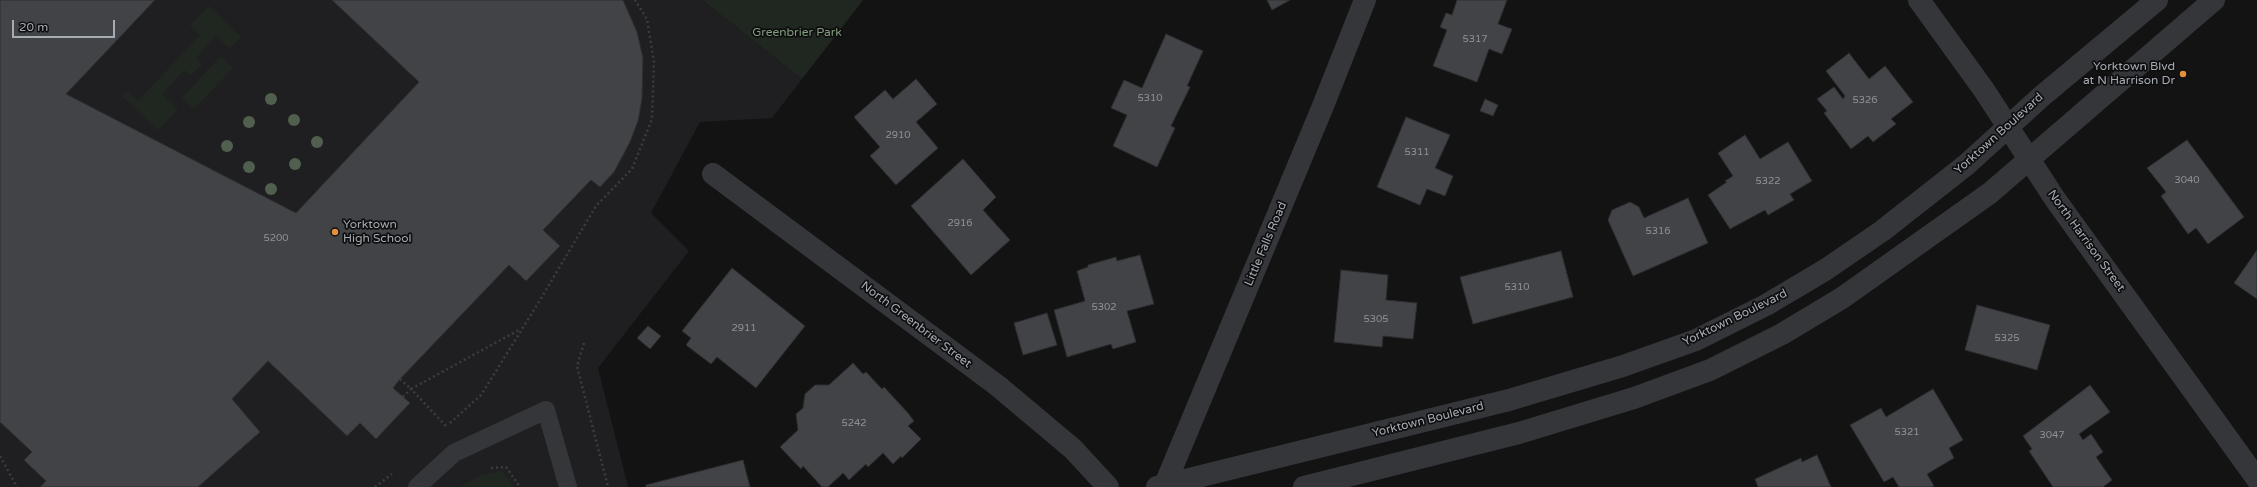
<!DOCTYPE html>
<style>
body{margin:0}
#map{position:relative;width:2257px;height:487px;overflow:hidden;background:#131314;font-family:"Varela Round",sans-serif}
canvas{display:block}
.scale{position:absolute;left:12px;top:20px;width:103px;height:18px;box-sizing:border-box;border:2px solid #a6acb4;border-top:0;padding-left:5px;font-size:12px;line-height:14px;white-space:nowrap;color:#a6acb4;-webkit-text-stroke:3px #0e0e0f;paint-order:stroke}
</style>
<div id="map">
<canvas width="2257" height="487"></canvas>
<div class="scale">20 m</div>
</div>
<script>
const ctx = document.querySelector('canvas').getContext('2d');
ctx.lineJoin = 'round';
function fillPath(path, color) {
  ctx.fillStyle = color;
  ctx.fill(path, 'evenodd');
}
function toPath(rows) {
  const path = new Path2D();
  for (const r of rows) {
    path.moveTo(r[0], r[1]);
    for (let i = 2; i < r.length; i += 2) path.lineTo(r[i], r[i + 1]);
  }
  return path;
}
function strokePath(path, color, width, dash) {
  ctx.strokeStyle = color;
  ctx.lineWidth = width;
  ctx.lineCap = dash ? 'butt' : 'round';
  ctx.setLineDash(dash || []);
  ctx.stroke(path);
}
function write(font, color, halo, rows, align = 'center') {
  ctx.font = font + ' "Varela Round",sans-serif';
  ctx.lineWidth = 3.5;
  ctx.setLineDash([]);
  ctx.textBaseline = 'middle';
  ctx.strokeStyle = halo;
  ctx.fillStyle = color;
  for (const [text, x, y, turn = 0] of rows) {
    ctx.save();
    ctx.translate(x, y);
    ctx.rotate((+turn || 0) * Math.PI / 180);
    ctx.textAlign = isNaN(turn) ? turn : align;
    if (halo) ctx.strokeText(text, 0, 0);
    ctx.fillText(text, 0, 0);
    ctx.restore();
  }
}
fillPath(toPath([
 [0,0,702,0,802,79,772,118,700,122,651,213,689,251,598,368,628,487,0,487]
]), '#1f1f21');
fillPath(toPath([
 [702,0,863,0,802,79],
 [209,6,241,37,230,48,216,36,196,58,202,64,191,75,184,70,162,94,178,109,158,130,122,96,128,91,138,101,200,35,190,25],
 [221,56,233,68,194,109,182,98],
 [502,471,514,487,460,487,479,476]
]), '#202720');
const building = toPath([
 [0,0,155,0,66,94,296,213,419,82,332,0,623,0,637,32,643,58,642,99,638,121,630,142,614,172,600,187,591,180,543,230,560,246,526,281,509,265,400,379,393,388,410,403,376,439,360,423,347,436,268,361,232,399,260,432,198,487,40,487,46,481,24,460,32,452,0,422,0,0],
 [1267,0,1290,0,1272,10,1267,0],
 [1457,0,1507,0,1498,24,1512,29,1502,54,1489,49,1477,82,1433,66,1447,30,1440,27,1446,13,1452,15,1457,0],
 [1166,34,1203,51,1187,86,1190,87,1171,126,1175,128,1157,167,1113,146,1127,115,1111,108,1124,80,1142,88,1166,34],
 [1849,53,1869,79,1885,66,1913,102,1891,119,1896,124,1873,142,1868,136,1851,149,1824,113,1827,111,1817,99,1834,87,1843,99,1845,96,1826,71,1849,53],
 [916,79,937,104,916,122,938,148,896,185,870,156,880,147,854,117,885,90,893,99,916,79],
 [1485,99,1498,105,1493,116,1480,111,1485,99],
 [1406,117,1450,135,1435,168,1453,176,1445,196,1427,189,1420,205,1377,187,1406,117],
 [1745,135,1760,159,1788,142,1812,181,1790,194,1794,200,1768,215,1765,210,1730,229,1708,195,1727,182,1725,181,1733,176,1718,153,1745,135],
 [2187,140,2244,217,2208,244,2196,228,2188,234,2161,196,2166,192,2147,168,2187,140],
 [963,159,996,197,983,210,1010,240,971,275,911,206,963,159],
 [1688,198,1708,243,1633,276,1608,220,1612,210,1630,202,1639,207,1644,218,1688,198],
 [2257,250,2257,299,2234,283,2257,250],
 [1561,251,1573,297,1473,324,1460,277,1561,251],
 [1140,255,1154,304,1127,311,1136,342,1113,349,1111,344,1067,357,1054,310,1085,301,1077,271,1088,267,1088,265,1116,257,1117,261,1140,255],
 [732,268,805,326,756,388,717,357,711,364,686,345,691,338,682,331,732,268],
 [1341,270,1388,275,1386,300,1417,303,1413,339,1383,336,1382,347,1334,342,1341,270],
 [1977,305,2050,325,2037,370,1965,350,1977,305],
 [1047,313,1057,345,1023,355,1014,323,1047,313],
 [648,326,661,336,650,349,637,338,648,326],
 [853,363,863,374,866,372,882,389,884,387,908,413,914,421,908,426,921,439,902,458,901,456,893,464,883,453,868,467,866,464,849,480,843,473,828,487,822,487,803,466,801,469,780,447,798,430,796,414,803,408,805,394,815,385,829,385,853,363],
 [2090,385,2110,412,2079,434,2083,440,2091,434,2103,452,2096,457,2112,480,2103,487,2053,487,2029,451,2032,449,2023,436,2090,385],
 [1933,389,1963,440,1949,448,1954,458,1927,474,1934,486,1932,487,1899,487,1893,477,1884,482,1850,425,1881,408,1886,417,1933,389],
 [1817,455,1831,487,1758,487,1755,479,1801,458,1802,462,1817,455],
 [743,460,750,487,646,487,646,485,743,460]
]);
fillPath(building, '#424347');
strokePath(building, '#2d2e30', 1);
strokePath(toPath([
 [584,343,577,366,608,487],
 [400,379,411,389,519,330],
 [403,397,411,389,446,426],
 [450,423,481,395,534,310,596,206,632,169,652,119,654,62,647,19,635,0],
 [0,456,17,487],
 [491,468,506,467,520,487],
 [375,487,392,474]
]), '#3a3d40', 2.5, [2, 3]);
strokePath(toPath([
 [417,487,454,453,546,410,568,487]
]), '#343639', 18);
strokePath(toPath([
 [713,174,998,386,1073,449,1108,487]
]), '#343639', 22);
strokePath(toPath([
 [1919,0,1984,90,2055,199,2257,479],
 [1157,487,1509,400,1623,366,1696,340,1766,305,1825,270,1882,231,1966,165,2042,96,2157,0],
 [1164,487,1323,106,1365,0],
 [1304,487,1519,433,1634,398,1710,370,1782,334,1842,298,1990,193,2214,0]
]), '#343639', 22);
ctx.fillStyle = '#505f4e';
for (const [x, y] of [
 [271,99],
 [294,120],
 [249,122],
 [317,142],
 [227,146],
 [295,164],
 [249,167],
 [271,189]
]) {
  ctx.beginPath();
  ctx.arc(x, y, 6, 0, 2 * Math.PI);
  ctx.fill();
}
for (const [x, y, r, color] of [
 [2183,74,4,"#e2903d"],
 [335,232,4,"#e2903d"]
]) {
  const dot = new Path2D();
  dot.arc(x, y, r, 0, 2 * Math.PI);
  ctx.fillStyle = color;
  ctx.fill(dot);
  strokePath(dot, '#0e0e0f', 1.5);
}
write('10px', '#8d9299', null, [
 ["5317",1475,39],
 ["5310",1150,98],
 ["5326",1865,100],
 ["2910",898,135],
 ["5311",1417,152],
 ["3040",2187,180],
 ["5322",1768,181],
 ["2916",960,223],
 ["5316",1658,231],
 ["5200",276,238],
 ["5310",1517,287],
 ["5302",1104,307],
 ["5305",1376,319],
 ["2911",744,328],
 ["5325",2007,338],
 ["5242",854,423],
 ["5321",1907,432],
 ["3047",2052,435]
]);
write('12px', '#819d7e', '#0e0e0f', [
 ["Greenbrier Park",797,33]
]);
write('12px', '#a6acb4', '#0e0e0f', [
 ["Yorktown Blvd",2175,67],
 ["at N Harrison Dr",2175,81],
 ["Yorktown",343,225,"left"],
 ["High School",343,239,"left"]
], 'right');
write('12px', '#a6acb4', '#0e0e0f', [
 ["Yorktown Boulevard",1999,134,-42],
 ["North Harrison Street",2086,241,54],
 ["Little Falls Road",1266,244,-67],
 ["Yorktown Boulevard",1735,318,-26],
 ["North Greenbrier Street",916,325,37],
 ["Yorktown Boulevard",1428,420,-14]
]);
</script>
